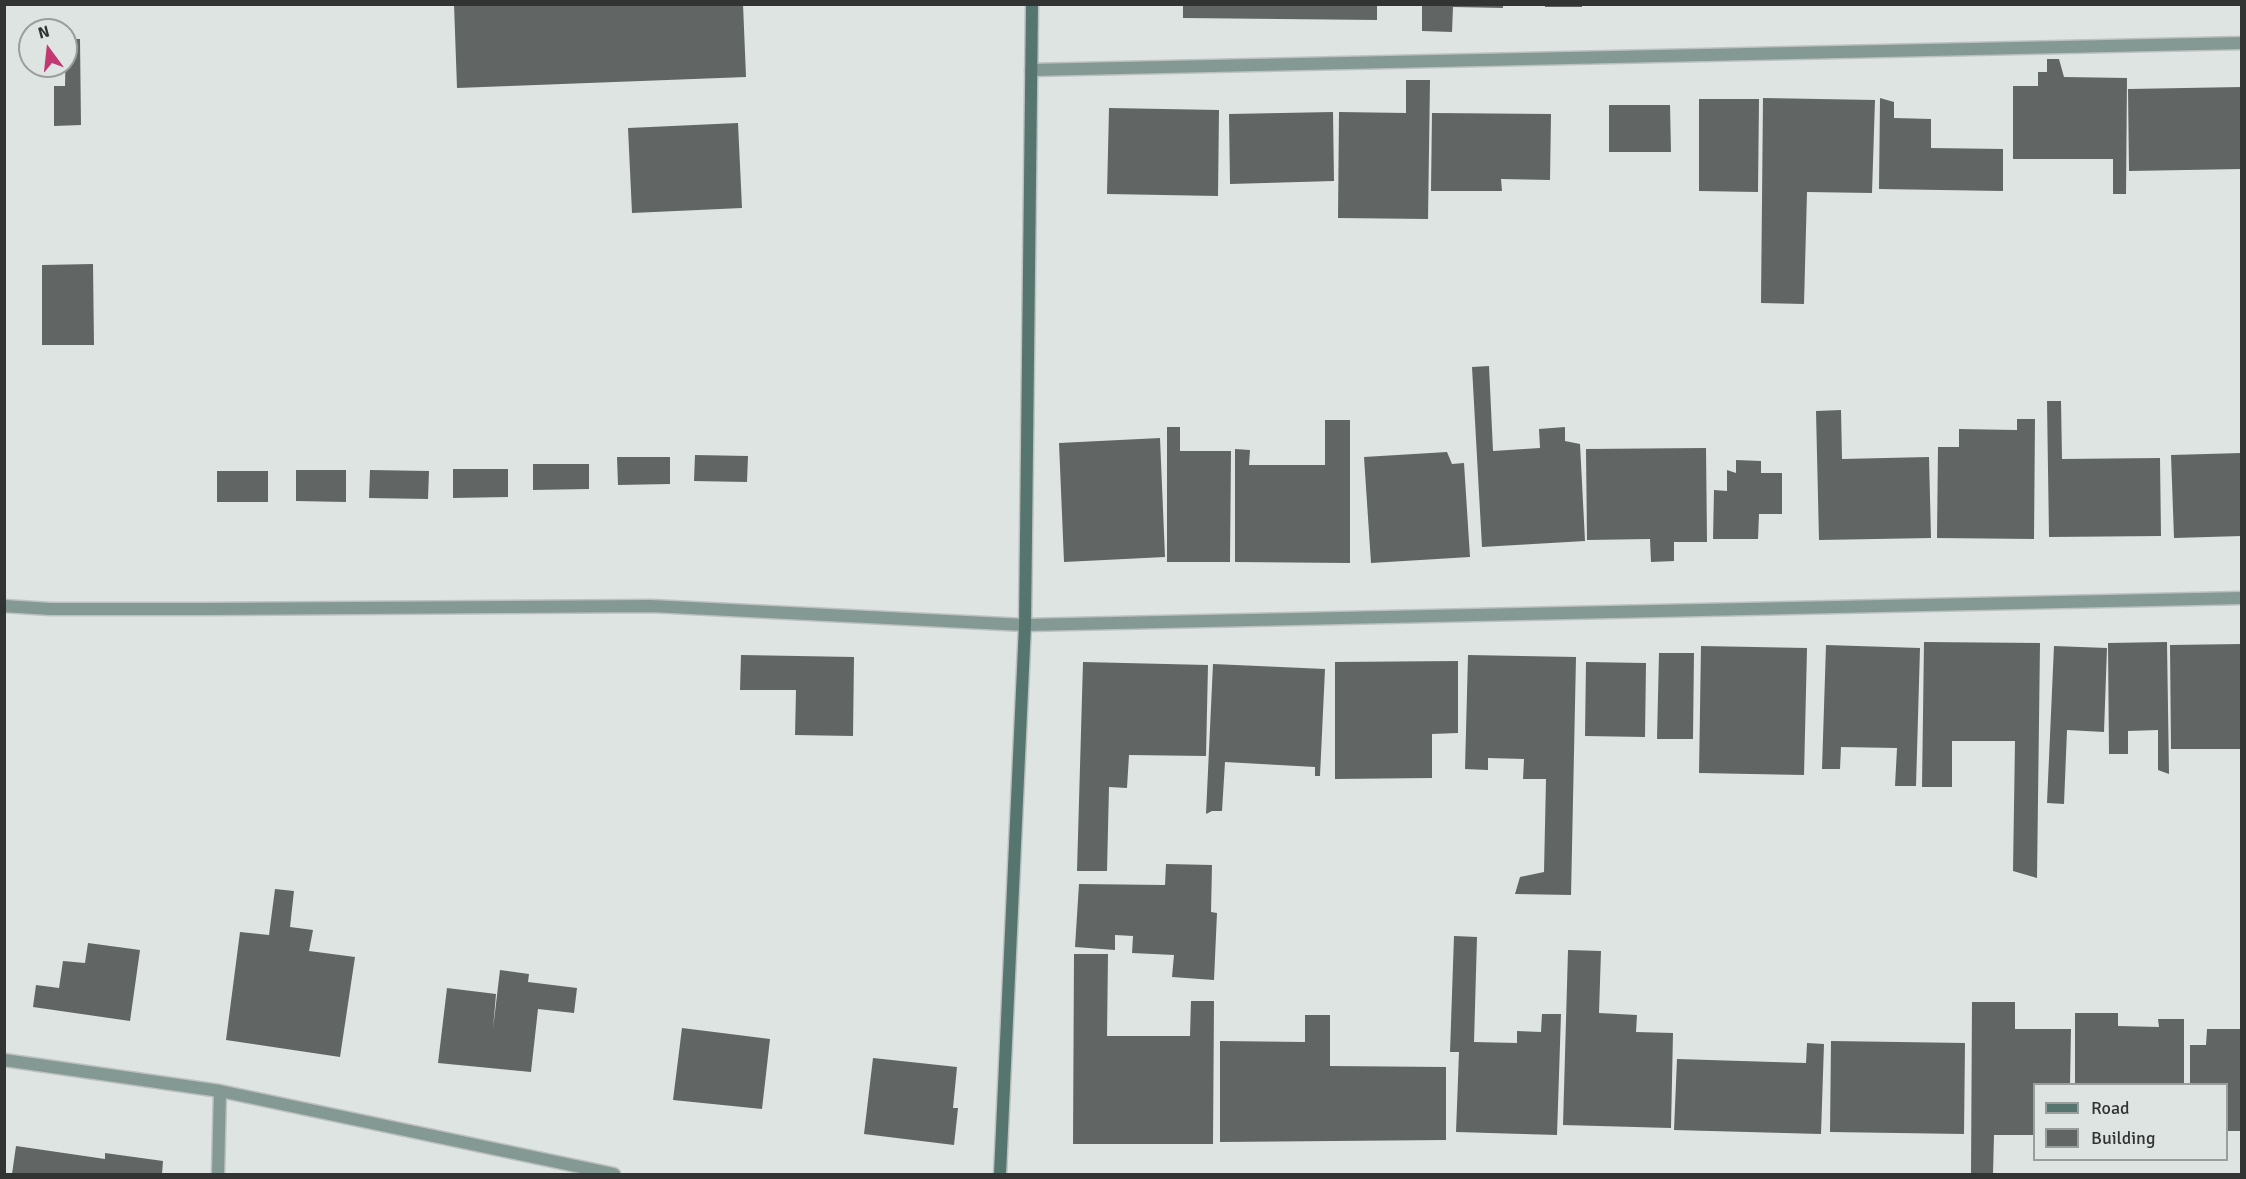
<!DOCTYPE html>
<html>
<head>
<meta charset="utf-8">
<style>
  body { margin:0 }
  #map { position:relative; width:2246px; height:1179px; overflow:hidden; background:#dee4e2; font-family:Signika,sans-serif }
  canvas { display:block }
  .frame { position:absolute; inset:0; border:6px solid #323434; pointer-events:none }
  .legend { position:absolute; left:2033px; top:1083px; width:195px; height:78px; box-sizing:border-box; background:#dee4e2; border:2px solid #999e9c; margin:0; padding:8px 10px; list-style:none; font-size:18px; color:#323434 }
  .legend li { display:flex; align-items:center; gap:12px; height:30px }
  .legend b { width:30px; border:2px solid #999e9c }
  .north { position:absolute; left:18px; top:18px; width:60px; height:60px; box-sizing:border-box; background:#dee4e2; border:2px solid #999e9c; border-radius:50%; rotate:345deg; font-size:16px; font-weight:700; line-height:24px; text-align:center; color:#323434 }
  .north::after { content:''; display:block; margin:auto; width:21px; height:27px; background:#c33870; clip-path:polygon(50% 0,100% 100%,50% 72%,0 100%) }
</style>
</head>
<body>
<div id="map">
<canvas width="2246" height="1179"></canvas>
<div class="frame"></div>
<ul class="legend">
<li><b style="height:8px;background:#57756f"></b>Road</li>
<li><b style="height:16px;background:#616665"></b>Building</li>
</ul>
<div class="north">N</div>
</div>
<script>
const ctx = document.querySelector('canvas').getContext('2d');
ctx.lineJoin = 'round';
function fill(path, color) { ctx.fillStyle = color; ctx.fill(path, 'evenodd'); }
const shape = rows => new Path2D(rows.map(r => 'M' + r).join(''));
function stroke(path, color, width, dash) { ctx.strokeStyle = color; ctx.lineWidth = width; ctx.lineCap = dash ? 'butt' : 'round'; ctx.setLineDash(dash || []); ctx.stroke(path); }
const building = shape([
  [454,4,743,4,746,77,457,88],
  [1183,4,1377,4,1377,20,1183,18],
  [1422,4,1503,4,1503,8,1453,7,1452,32,1422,31],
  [1545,4,1582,4,1582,7,1545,7],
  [66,39,80,39,81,125,54,126,54,86,65,86],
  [2047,59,2059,59,2064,77,2127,78,2126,194,2113,194,2113,159,2013,159,2013,86,2038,86,2038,72,2047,72],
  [1406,80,1430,80,1428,219,1338,218,1339,112,1406,113],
  [2242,87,2242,169,2129,171,2128,89],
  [1763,98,1875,100,1872,193,1807,192,1804,304,1761,303],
  [1880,98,1894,102,1894,118,1931,119,1931,148,2003,149,2003,191,1879,189],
  [1699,99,1759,99,1758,192,1699,191],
  [1609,105,1670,105,1671,152,1609,152],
  [1109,108,1219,110,1218,196,1107,194],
  [1333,112,1334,181,1230,184,1229,114],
  [1432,113,1551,114,1550,180,1501,179,1502,191,1431,191],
  [738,123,742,208,632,213,628,128],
  [93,264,94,345,42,345,42,265],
  [1489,366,1493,451,1540,448,1539,429,1565,427,1565,441,1580,444,1585,541,1482,547,1472,367],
  [2047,401,2061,401,2062,459,2160,458,2161,536,2049,537],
  [1841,410,1842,459,1929,457,1931,538,1819,540,1816,411],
  [2017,419,2035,419,2034,539,1937,538,1938,447,1959,447,1959,429,2017,430],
  [1325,420,1350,420,1350,563,1235,562,1235,449,1250,450,1249,465,1325,465],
  [1167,427,1180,427,1180,451,1231,451,1230,562,1167,562],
  [1160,438,1165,557,1064,562,1059,443],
  [1706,448,1707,542,1674,542,1674,561,1651,562,1650,539,1587,540,1586,449],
  [1447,452,1452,464,1464,463,1470,557,1371,563,1364,457],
  [2242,453,2242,536,2174,538,2171,455],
  [695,455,748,456,747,482,694,481],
  [617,457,670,457,670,484,618,485],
  [1736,460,1761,461,1761,473,1782,473,1782,514,1759,514,1758,539,1713,539,1714,490,1727,491,1727,470,1736,473],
  [533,464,589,464,589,489,533,490],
  [453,469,508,469,508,497,453,498],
  [296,470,346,470,346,502,296,501],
  [370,470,429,471,428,499,369,498],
  [217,471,268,471,268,502,217,502],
  [1924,642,2040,643,2037,878,2013,871,2015,741,1952,741,1952,787,1922,787],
  [2167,642,2169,774,2158,770,2158,730,2128,731,2128,754,2109,754,2108,643],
  [2242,644,2242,749,2171,749,2170,645],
  [1826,645,1920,648,1916,786,1895,786,1897,748,1841,747,1840,769,1822,769],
  [1701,646,1807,648,1804,775,1699,773],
  [2054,646,2107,648,2104,732,2067,730,2064,804,2047,803],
  [1659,653,1694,653,1693,739,1657,739],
  [741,655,854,657,853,736,795,735,796,690,740,690],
  [1468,655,1576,657,1571,895,1515,894,1520,877,1544,872,1546,779,1523,779,1524,759,1488,758,1488,770,1465,769],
  [1458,661,1458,733,1432,734,1432,778,1335,779,1335,662],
  [1083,662,1208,665,1206,756,1129,755,1127,788,1109,787,1107,871,1077,871],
  [1586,662,1646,663,1645,737,1585,736],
  [1213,664,1325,669,1320,776,1315,776,1315,767,1225,762,1222,811,1212,811,1206,814],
  [1166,864,1212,865,1211,912,1217,913,1214,980,1172,977,1174,955,1132,953,1133,936,1115,935,1115,950,1075,947,1079,884,1165,885],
  [275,889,294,891,290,927,313,930,309,951,355,957,340,1057,226,1040,240,932,269,935],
  [1454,936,1477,937,1474,1042,1517,1043,1517,1031,1541,1032,1542,1014,1561,1014,1557,1135,1456,1132,1459,1052,1450,1052],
  [88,943,140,950,130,1021,33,1007,36,985,59,988,63,961,85,963],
  [1568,950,1601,951,1599,1013,1637,1015,1636,1032,1673,1033,1671,1128,1563,1125],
  [1074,954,1108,954,1107,1036,1190,1036,1191,1001,1214,1001,1213,1144,1073,1144],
  [500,970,529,974,528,982,577,988,574,1013,538,1009,531,1072,438,1063,447,988,496,994,493,1029],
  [1972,1002,2015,1002,2015,1029,2071,1029,2070,1084,2034,1084,2034,1135,1994,1135,1993,1174,1971,1174],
  [2075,1013,2118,1013,2118,1026,2159,1027,2158,1019,2184,1019,2184,1084,2075,1084],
  [1305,1015,1330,1015,1330,1066,1446,1067,1446,1140,1220,1142,1220,1041,1305,1042],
  [682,1028,770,1039,762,1109,673,1100],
  [2207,1029,2242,1029,2242,1131,2226,1131,2226,1084,2190,1084,2190,1045,2206,1045],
  [1831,1041,1965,1043,1964,1134,1830,1132],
  [1807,1043,1824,1044,1821,1134,1674,1130,1677,1059,1806,1063],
  [873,1058,957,1067,953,1108,958,1108,954,1145,864,1134],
  [16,1146,105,1159,105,1153,163,1161,162,1174,12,1174]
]);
const lane = shape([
  [4,606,50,609,208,609,651,606,1025,625]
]);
const street = shape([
  [1031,70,2242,43],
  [1025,625,2242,598],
  [4,1060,220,1091,614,1174],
  [218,1174,220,1091]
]);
const secondary = shape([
  [1000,1174,1025,625,1032,4]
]);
fill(building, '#616665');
stroke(lane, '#bcc1bf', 15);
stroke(street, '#bcc1bf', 15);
stroke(secondary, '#bcc1bf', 15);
stroke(lane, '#859994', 12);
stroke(street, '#859994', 12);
stroke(secondary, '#57756f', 12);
</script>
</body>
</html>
